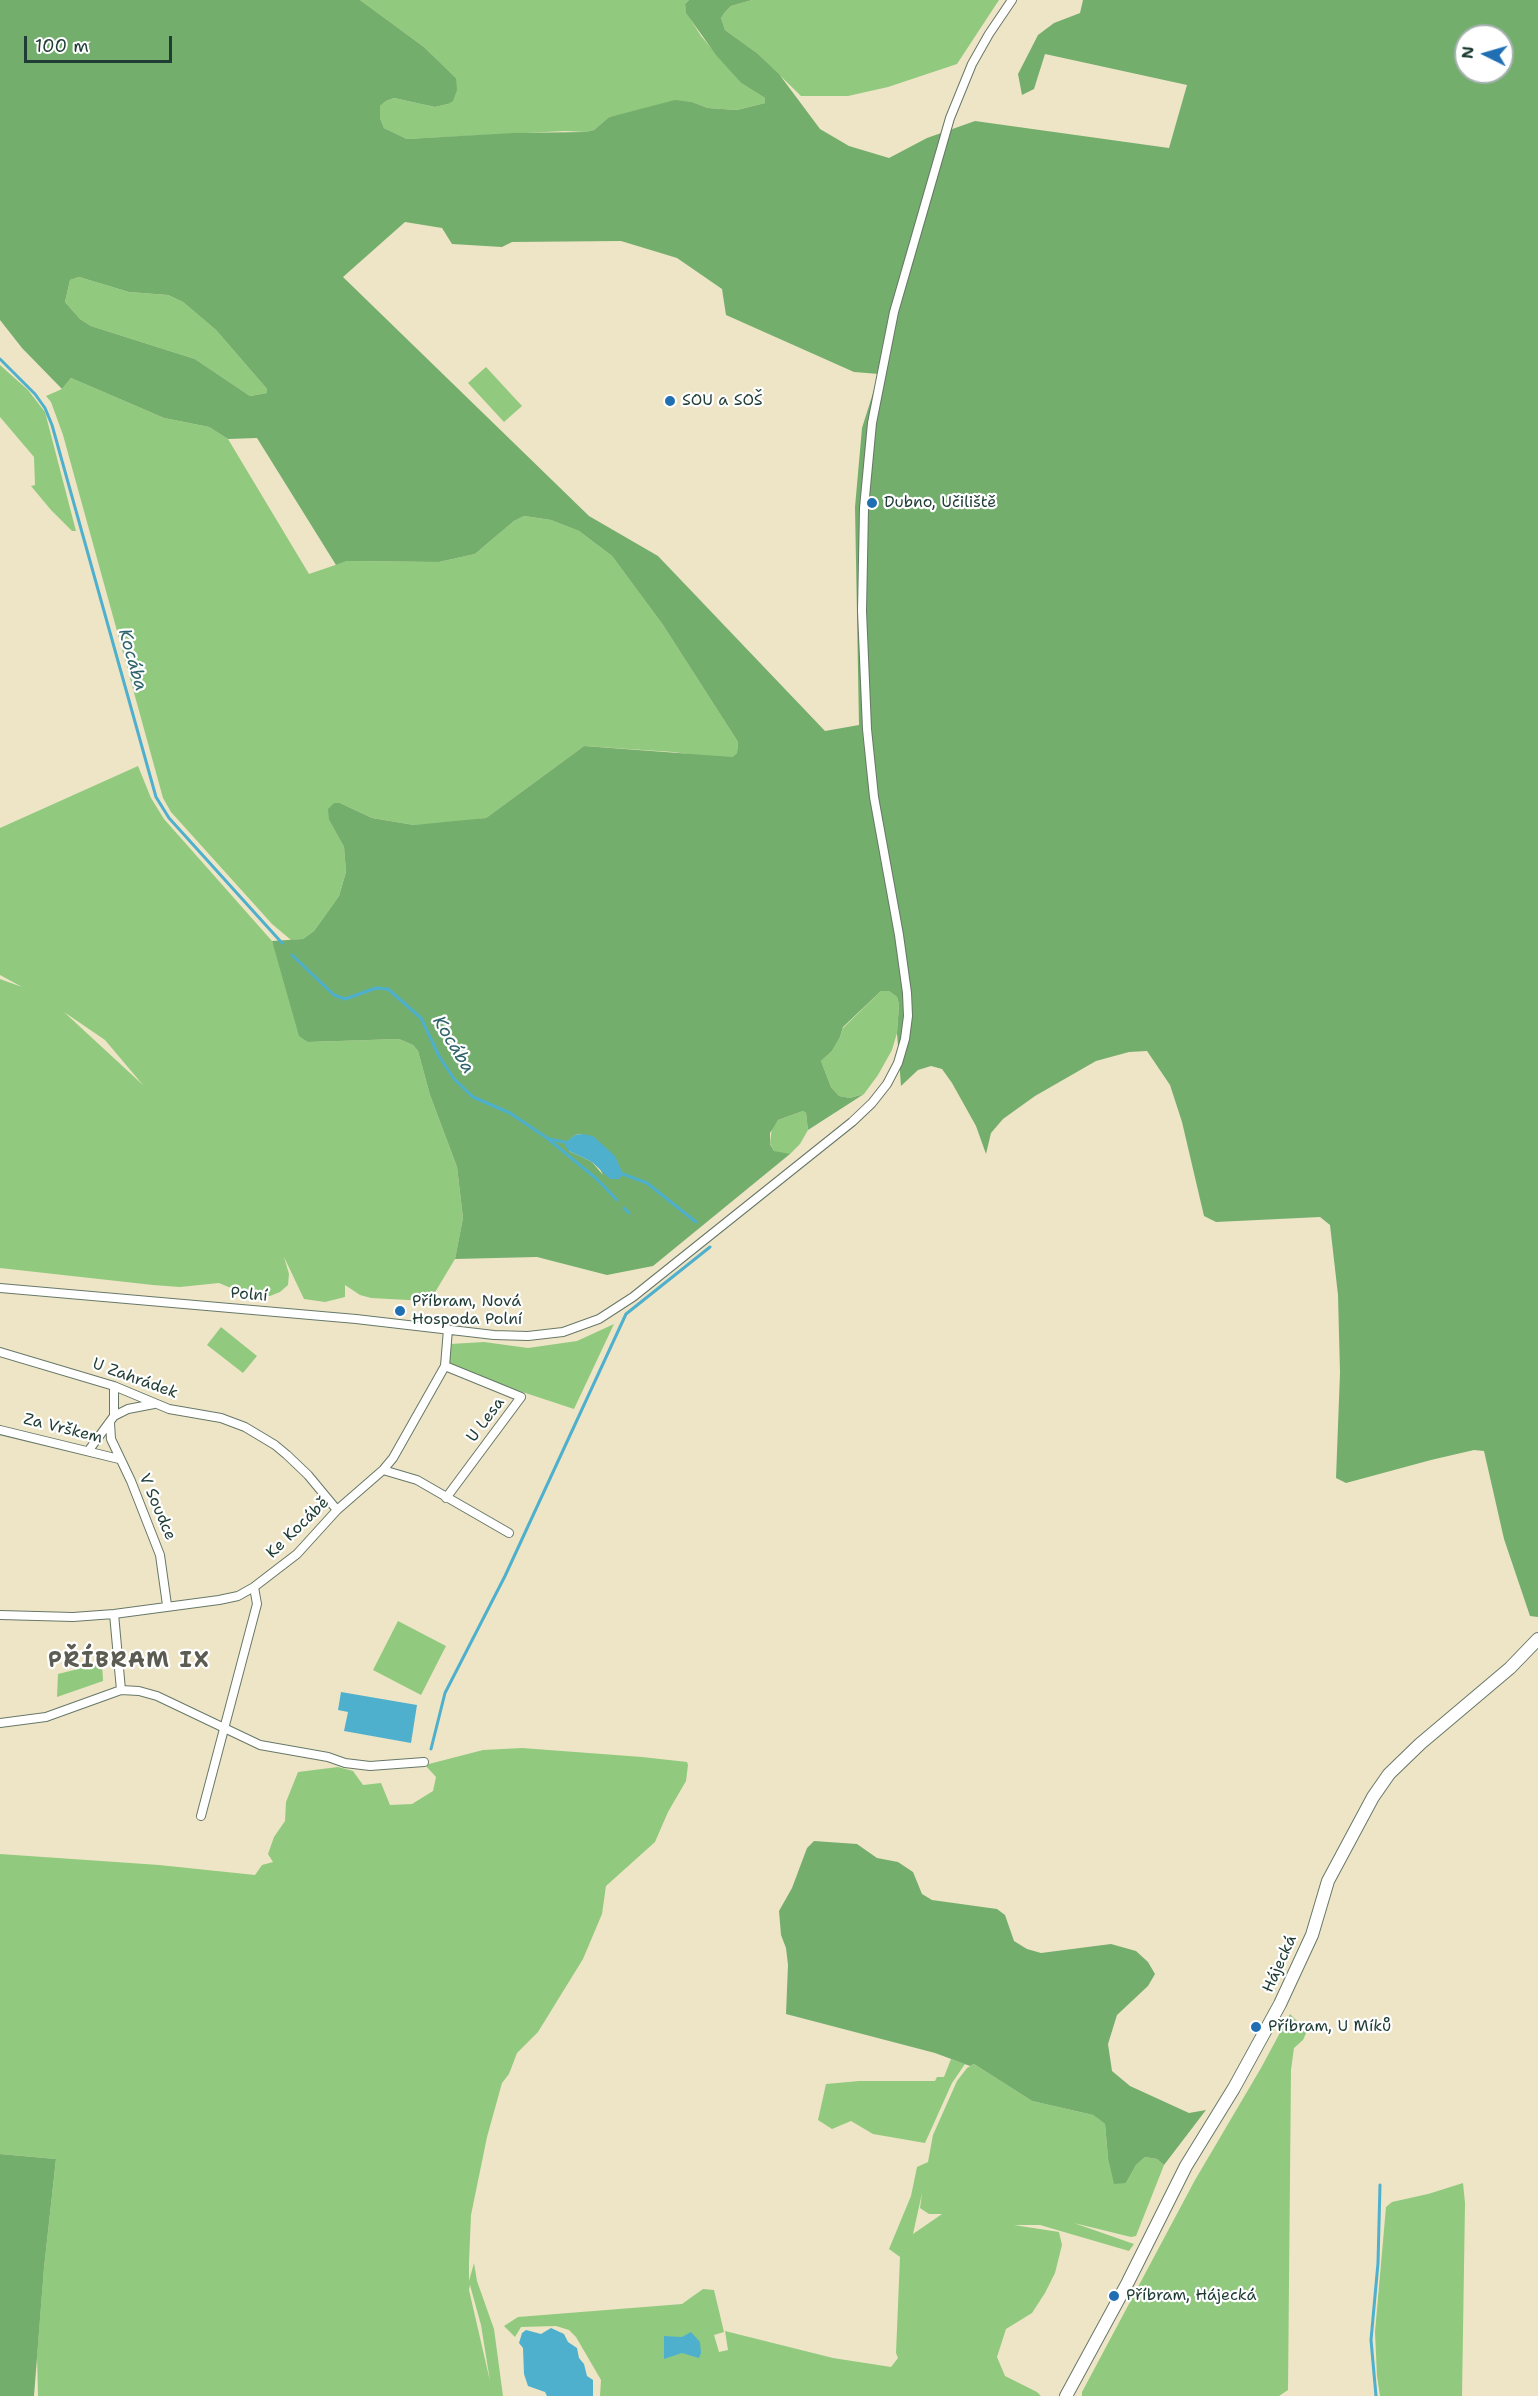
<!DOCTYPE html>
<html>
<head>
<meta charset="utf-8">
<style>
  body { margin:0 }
  #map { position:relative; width:1538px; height:2396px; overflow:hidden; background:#eee5c7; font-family:"Shantell Sans",sans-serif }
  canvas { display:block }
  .north { position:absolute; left:1454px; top:24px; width:60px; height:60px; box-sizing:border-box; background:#fff; border:2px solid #a5b1ae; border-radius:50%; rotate:275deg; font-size:16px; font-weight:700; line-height:24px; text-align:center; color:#1f3d34 }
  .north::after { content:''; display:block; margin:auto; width:21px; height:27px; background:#1f6fb2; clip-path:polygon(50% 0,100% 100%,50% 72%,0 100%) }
  .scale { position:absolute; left:24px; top:36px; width:148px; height:27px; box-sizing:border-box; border:3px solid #1f3d34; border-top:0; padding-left:8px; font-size:18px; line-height:21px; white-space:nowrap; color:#1f3d34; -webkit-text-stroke:4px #fff; paint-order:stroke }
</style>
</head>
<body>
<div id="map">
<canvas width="1538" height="2396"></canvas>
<div class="north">N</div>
<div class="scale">100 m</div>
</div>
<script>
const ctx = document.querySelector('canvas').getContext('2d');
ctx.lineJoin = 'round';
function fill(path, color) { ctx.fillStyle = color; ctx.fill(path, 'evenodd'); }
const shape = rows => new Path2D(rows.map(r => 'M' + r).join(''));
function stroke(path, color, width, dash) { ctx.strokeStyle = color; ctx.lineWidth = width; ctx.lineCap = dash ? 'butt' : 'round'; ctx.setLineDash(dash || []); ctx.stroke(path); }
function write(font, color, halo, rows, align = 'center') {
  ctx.font = font + ' "Shantell Sans",sans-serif'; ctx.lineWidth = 4.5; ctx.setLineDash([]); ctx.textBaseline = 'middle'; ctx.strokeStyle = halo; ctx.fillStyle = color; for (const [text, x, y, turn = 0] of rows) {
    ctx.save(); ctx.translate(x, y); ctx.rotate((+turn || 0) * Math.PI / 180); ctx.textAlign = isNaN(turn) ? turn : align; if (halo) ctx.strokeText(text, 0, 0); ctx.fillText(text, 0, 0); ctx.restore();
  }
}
const green = shape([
  [360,0,689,0,685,4,686,12,701,36,741,83,765,98,765,103,737,110,708,108,692,102,675,101,609,117,594,130,585,132,565,131,407,139,384,128,380,118,380,106,386,101,394,98,435,107,448,104,456,78,424,47],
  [752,0,999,0,957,64,888,87,848,96,801,96,757,53,725,30,721,18,725,12,731,6],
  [79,277,129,292,168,295,183,302,216,330,267,389,267,393,250,396,195,359,91,326,80,319,65,302,70,280],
  [0,365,28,390,45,412,76,531,72,531,51,510,31,486,35,485,34,457,0,417],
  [486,367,522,406,504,422,468,383],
  [71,378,164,418,209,427,228,439,309,574,347,561,439,562,475,554,514,521,524,516,551,520,579,531,612,556,663,625,738,742,737,753,732,757,711,757,673,752,584,746,486,818,444,824,414,825,372,818,340,803,329,820,344,847,346,872,339,896,314,931,303,939,291,940,272,924,171,812,163,798,63,435,51,402,46,396,62,389],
  [138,766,151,798,164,819,272,941,308,1042,399,1039,413,1045,418,1051,430,1095,457,1167,463,1218,455,1259,434,1294,426,1301,371,1298,360,1295,345,1285,345,1297,325,1302,304,1299,284,1257,289,1274,288,1285,280,1292,270,1296,250,1296,219,1283,180,1287,153,1285,0,1268,0,979,22,987,0,975,0,828],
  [64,1012,105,1040,143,1085],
  [881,991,889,991,897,997,899,1004,897,1033,892,1050,878,1075,864,1094,850,1098,839,1096,831,1087,821,1061,832,1051,840,1037,843,1028],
  [803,1111,806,1113,808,1130,800,1144,790,1154,781,1155,774,1151,770,1143,772,1127,778,1120],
  [614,1324,574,1409,489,1381,450,1363,450,1344,484,1342,528,1348,577,1341],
  [221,1327,257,1356,243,1373,207,1345],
  [398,1621,446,1646,421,1695,373,1670],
  [102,1663,103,1681,57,1697,58,1674],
  [522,1748,642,1757,687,1762,688,1765,686,1781,668,1812,655,1842,606,1886,602,1914,583,1959,538,2032,517,2053,509,2074,502,2083,487,2137,471,2215,469,2262,469,2281,474,2263,477,2281,494,2329,503,2396,38,2396,37,2356,44,2268,56,2159,0,2154,0,1854,159,1865,255,1875,262,1865,273,1862,268,1854,274,1837,285,1821,286,1802,298,1772,338,1767,353,1771,363,1785,381,1783,390,1805,412,1804,433,1791,436,1777,425,1765,483,1750],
  [470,2285,481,2325,490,2381,469,2290],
  [1290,2014,1307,2031,1303,2040,1294,2048,1291,2070,1288,2390,1279,2396,1082,2396,1082,2392,1195,2180,1261,2068],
  [951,2059,965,2064,952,2083,925,2143,873,2134,851,2121,832,2129,818,2120,826,2084,859,2081,935,2081,937,2077,944,2077],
  [974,2064,1032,2101,1093,2115,1105,2124,1108,2158,1126,2183,1136,2165,1145,2157,1157,2159,1164,2165,1136,2236,1131,2237,1074,2223,1134,2244,1129,2251,1040,2225,1014,2225,1059,2232,1062,2245,1055,2273,1045,2293,1032,2313,1006,2329,997,2357,1005,2376,1037,2392,1041,2396,600,2396,601,2380,576,2337,569,2330,556,2326,521,2327,515,2337,504,2326,518,2317,682,2304,703,2289,714,2290,724,2332,714,2335,719,2352,728,2350,725,2331,833,2358,891,2367,898,2358,896,2353,900,2257,889,2249,911,2196,917,2167,928,2162,933,2135,957,2081,967,2068],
  [922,2193,920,2208,929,2214,942,2214,913,2234],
  [1463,2183,1465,2203,1462,2396,1380,2396,1377,2376,1375,2332,1386,2207,1392,2202,1428,2194]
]);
const forest = shape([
  [0,0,360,0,424,47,456,78,457,90,453,101,448,104,435,107,394,98,386,101,380,106,380,118,384,128,407,139,513,133,585,132,594,130,609,117,675,100,692,102,708,108,737,110,765,103,765,98,741,83,716,55,686,13,685,4,689,0,752,0,731,6,725,12,721,18,725,30,757,53,779,74,820,129,849,146,889,158,927,138,975,121,1169,148,1187,85,1045,54,1034,89,1022,95,1018,74,1038,35,1054,23,1080,13,1083,0,1538,0,1538,1617,1530,1616,1504,1539,1484,1451,1474,1450,1431,1460,1346,1483,1336,1478,1340,1373,1338,1295,1330,1225,1320,1217,1216,1222,1204,1216,1182,1122,1170,1085,1147,1051,1129,1052,1096,1061,1035,1096,1003,1119,991,1133,986,1154,976,1126,952,1083,942,1069,931,1066,918,1070,901,1086,897,1033,899,1004,897,997,889,991,881,991,843,1027,840,1037,832,1051,821,1061,831,1087,839,1096,850,1098,864,1094,808,1130,806,1113,803,1111,778,1120,770,1133,770,1144,774,1151,790,1154,653,1266,607,1275,537,1257,455,1259,463,1218,457,1167,430,1095,418,1051,413,1045,399,1039,308,1042,299,1036,272,941,303,939,314,931,339,896,346,872,344,847,329,820,328,809,334,803,340,803,372,818,414,825,486,818,584,746,732,757,737,753,738,742,663,625,612,556,579,531,551,520,524,516,514,521,475,554,439,562,347,561,336,565,257,438,228,439,209,427,164,418,71,378,62,389,22,348,0,320],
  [1466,36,1502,36,1502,72,1466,72],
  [405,222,442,228,452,244,502,247,512,242,621,241,677,258,722,289,726,315,854,372,879,374,862,428,855,507,859,725,825,731,658,556,589,516,343,277],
  [79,277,129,292,168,295,183,302,216,330,267,389,267,393,250,396,195,359,91,326,80,319,65,302,70,280],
  [582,1134,603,1175,592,1162,569,1151,567,1142,575,1135],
  [814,1841,857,1844,877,1858,898,1862,913,1872,922,1894,932,1900,997,1909,1005,1915,1014,1941,1027,1949,1041,1953,1111,1944,1136,1951,1148,1962,1155,1974,1148,1986,1117,2015,1108,2044,1112,2071,1130,2086,1189,2113,1206,2110,1164,2165,1157,2159,1145,2157,1136,2165,1126,2183,1114,2184,1108,2158,1105,2124,1093,2115,1032,2101,974,2064,970,2066,935,2053,786,2014,788,1965,786,1948,781,1935,779,1911,792,1888,807,1848],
  [0,2154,56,2159,44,2268,34,2396,0,2396]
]);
const water = shape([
  [582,1134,593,1136,615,1156,623,1174,619,1179,610,1179,592,1162,569,1151,566,1147,566,1142,575,1135],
  [341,1692,417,1705,411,1743,344,1731,348,1712,338,1710],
  [551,2328,564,2334,568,2342,577,2348,579,2358,584,2364,587,2376,593,2380,593,2396,547,2396,545,2392,528,2386,524,2374,523,2348,519,2343,522,2333,526,2330,541,2334],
  [691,2332,700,2342,701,2353,699,2358,682,2353,664,2359,664,2336,682,2337]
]);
const stream = shape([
  [0,359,35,394,45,408,52,425,156,797,169,818,282,943],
  [292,955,334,995,345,999,376,988,388,989,421,1018,439,1056,454,1079,473,1097,510,1113,547,1138,598,1180,617,1200],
  [549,1139,569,1143],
  [620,1173,647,1183,696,1222],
  [624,1208,629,1213],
  [431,1749,445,1693,505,1576,626,1314,710,1247],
  [1376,2396,1371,2340,1378,2263,1380,2185]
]);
const street = shape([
  [0,1288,356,1319,494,1335,528,1336,563,1332,599,1319,633,1297,852,1122,872,1103,887,1084,898,1063,905,1039,908,1016,907,993,899,935,874,797,867,729,862,611,864,508,872,423,894,312,950,118,972,64,989,34,1012,0],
  [0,1352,114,1386,169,1409,221,1418,245,1427,275,1445,287,1455,308,1475,337,1510],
  [445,1366,521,1397,446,1498],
  [114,1416,128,1409,154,1404],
  [110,1423,111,1439,131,1481,160,1555,167,1605],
  [0,1430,119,1459],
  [89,1450,114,1416,114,1386],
  [383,1470,417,1480,509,1533],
  [114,1614,121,1690],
  [0,1615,73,1617,114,1614,219,1600,238,1596,254,1587,297,1554,337,1510,383,1470,393,1458,445,1366,448,1329],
  [0,1723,46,1717,121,1690,139,1691,157,1696,260,1745,328,1757,345,1763,370,1766,424,1762],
  [201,1816,257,1604,254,1587]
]);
const secondary = shape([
  [1066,2396,1128,2282,1186,2166,1234,2088,1280,2004,1312,1935,1328,1881,1373,1797,1389,1774,1420,1744,1510,1668,1538,1639]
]);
const markers = [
  [670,401,6,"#1f6fb2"],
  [872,503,6,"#1f6fb2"],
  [400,1311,6,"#1f6fb2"],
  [1256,2027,6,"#1f6fb2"],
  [1114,2296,6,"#1f6fb2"]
];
const poiNames = [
  ["SOU a SOŠ",682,401],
  ["Dubno, Učiliště",884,503],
  ["Příbram, Nová",412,1302],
  ["Hospoda Polní",412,1320],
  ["Příbram, U Míků",1268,2027],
  ["Příbram, Hájecká",1126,2296]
];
const streetNames = [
  ["Polní",249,1295,5],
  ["U Zahrádek",135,1379,20],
  ["U Lesa",486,1420,-53],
  ["Za Vrškem",63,1429,14],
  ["V Soudce",157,1507,67],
  ["Ke Kocábě",298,1528,-44],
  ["Hájecká",1280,1964,-66]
];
const waterNames = [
  ["Kocába",132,660,74],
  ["Kocába",453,1045,59]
];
const districtNames = [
  ["PŘÍBRAM IX",129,1661]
];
fill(green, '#91ca7e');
fill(forest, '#74ae6d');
fill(water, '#4eb0cd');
stroke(stream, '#4eb0cd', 3);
stroke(street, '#677867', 10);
stroke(secondary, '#677867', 14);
stroke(street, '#fff', 8);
stroke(secondary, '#fff', 12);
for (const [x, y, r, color] of markers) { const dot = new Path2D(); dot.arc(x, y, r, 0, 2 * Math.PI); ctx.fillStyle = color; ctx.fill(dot); stroke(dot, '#fff', 2); }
write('16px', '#1f3d34', '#fff', poiNames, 'left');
write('16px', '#1f3d34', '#fff', streetNames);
write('italic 18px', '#2f656a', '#fff', waterNames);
ctx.letterSpacing = '1.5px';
write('bold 22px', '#5d5c53', '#fff', districtNames);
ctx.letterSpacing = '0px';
</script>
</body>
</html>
